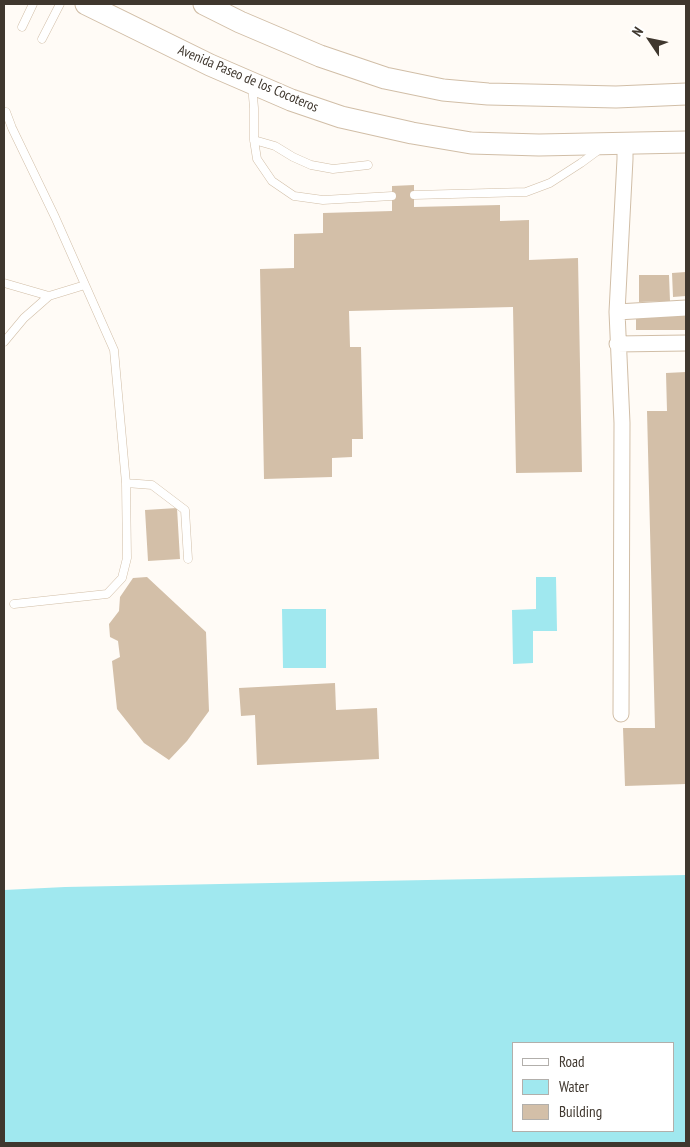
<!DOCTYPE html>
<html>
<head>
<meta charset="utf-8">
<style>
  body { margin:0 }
  #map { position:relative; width:690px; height:1147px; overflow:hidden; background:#fffbf6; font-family:"PT Sans Narrow",sans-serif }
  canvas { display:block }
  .frame { position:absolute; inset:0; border:5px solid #3f372e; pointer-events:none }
  .legend { position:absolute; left:512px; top:1042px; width:162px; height:90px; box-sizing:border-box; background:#fff; border:1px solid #b2afab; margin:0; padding:6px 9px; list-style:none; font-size:15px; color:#3f372e }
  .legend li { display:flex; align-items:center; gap:10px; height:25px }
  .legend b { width:25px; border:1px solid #b2afab }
  .north { position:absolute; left:625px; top:15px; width:50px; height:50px; -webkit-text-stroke:4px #fff; paint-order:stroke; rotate:304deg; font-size:14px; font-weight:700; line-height:20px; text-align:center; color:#3f372e }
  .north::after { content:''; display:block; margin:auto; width:18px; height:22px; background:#3f372e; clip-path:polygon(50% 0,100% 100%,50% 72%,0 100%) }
</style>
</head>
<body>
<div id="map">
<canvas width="690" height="1147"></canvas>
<div class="frame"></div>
<ul class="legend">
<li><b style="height:6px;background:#fff"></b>Road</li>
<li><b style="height:14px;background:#a0e8ef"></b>Water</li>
<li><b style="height:14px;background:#d3bfa8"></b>Building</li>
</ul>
<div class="north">N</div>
</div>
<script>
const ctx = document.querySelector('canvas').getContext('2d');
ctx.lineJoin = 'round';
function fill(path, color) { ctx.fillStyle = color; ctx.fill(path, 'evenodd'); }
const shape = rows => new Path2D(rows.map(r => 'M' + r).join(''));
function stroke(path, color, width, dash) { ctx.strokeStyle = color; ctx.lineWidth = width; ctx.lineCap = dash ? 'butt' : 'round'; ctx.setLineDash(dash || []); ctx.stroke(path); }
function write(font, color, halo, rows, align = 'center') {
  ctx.font = font + ' "PT Sans Narrow",sans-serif'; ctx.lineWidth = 4.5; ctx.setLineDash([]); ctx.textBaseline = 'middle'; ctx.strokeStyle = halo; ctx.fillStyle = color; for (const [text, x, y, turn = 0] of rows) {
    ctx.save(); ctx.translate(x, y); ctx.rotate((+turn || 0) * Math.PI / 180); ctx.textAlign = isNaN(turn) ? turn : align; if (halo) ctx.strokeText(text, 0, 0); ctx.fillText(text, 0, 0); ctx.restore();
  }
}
const water = shape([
  [536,577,556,577,557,631,533,631,533,663,513,664,512,610,536,609],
  [282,609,326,609,326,668,283,668],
  [686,875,686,1143,4,1143,4,890,65,887],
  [514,1043,674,1043,674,1131,514,1131]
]);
const building = shape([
  [414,185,414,207,500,205,500,221,529,220,529,260,578,258,582,472,516,473,513,307,349,311,350,347,361,347,363,439,352,439,352,457,332,458,332,477,264,479,260,269,294,268,294,234,323,233,323,213,392,211,392,186],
  [686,272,686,296,673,297,672,273],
  [639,275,669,275,670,301,639,302],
  [636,313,686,313,686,330,636,330],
  [686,372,686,784,625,786,623,728,655,728,647,411,667,411,666,373],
  [177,508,180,559,148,561,145,510],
  [147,577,206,632,209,711,187,741,169,760,144,743,117,709,112,661,120,657,118,641,110,637,109,624,119,611,120,597,133,578],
  [335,683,336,710,377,708,379,759,257,765,255,715,241,716,239,688]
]);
const lane = shape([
  [22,27,33,4],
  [42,39,60,4],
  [252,85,254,108,254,140,257,159,272,181,294,196,323,200,392,196],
  [6,112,12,128,55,217,114,350,126,483,127,558,122,578,107,594,14,604],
  [254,140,275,146,293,157,311,165,333,169,368,165],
  [414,195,526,192,550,183,581,163,600,149],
  [4,283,49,296,85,285],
  [4,342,24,318,49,296],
  [126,483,152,485,185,510,188,559]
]);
const street = shape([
  [617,312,686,308],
  [617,344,686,343],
  [621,714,622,423,617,312,625,159,625,144]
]);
const secondary = shape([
  [86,4,210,65,291,100,341,117,412,133,471,143,539,145,686,142],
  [204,4,240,22,320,56,385,78,443,90,488,94,616,97,686,94]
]);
const streetNames = [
  ["Avenida Paseo de los Cocoteros",248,79,23]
];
fill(water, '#a0e8ef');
fill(building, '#d3bfa8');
stroke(lane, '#d1bea7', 9);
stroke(street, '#d1bea7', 17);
stroke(secondary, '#d1bea7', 23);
stroke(lane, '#fff', 8);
stroke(street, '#fff', 15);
stroke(secondary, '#fff', 21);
write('14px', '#3f372e', '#fff', streetNames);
</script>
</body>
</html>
